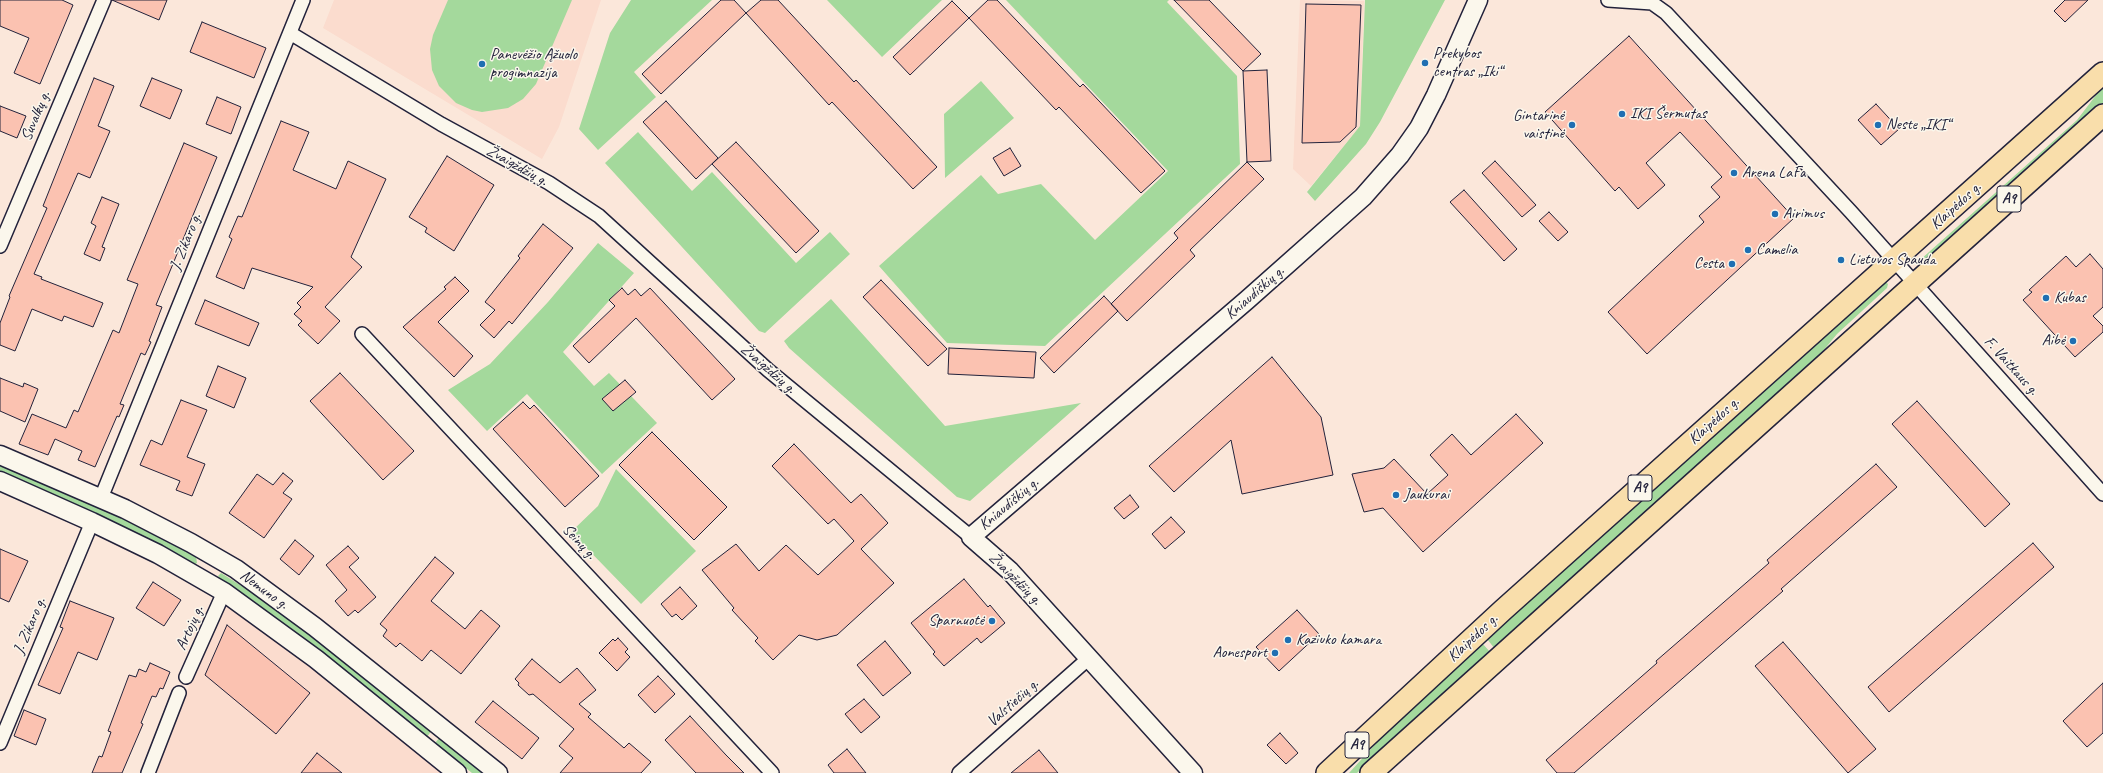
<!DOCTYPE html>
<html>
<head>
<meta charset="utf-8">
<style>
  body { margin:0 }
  canvas { display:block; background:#fbe7da }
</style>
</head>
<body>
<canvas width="2103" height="773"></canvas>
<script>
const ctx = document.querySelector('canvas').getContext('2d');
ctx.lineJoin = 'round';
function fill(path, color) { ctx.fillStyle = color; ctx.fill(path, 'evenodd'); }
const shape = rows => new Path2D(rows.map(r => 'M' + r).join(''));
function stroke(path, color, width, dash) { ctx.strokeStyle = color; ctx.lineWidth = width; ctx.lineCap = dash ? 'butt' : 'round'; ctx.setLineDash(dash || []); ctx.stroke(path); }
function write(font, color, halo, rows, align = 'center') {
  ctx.font = font + ' Caveat,sans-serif'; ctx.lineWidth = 3; ctx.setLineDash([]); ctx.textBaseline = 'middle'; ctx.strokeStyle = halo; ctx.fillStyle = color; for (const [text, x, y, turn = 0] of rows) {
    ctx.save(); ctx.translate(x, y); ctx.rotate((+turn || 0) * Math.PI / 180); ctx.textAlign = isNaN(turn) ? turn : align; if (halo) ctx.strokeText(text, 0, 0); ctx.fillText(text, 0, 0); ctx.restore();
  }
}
const built = shape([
  [334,0,601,0,559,127,542,159,323,28],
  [1300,0,1364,1,1360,126,1311,186,1293,169],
  [226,604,310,665,443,773,153,773,221,609]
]);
const green = shape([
  [448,0,572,0,536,84,523,99,508,108,482,112,472,110,456,103,439,86,432,70,430,49,433,35],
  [631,0,712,0,634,72,656,97,598,150,579,129,610,33],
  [827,0,942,0,882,57],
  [1006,0,1169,0,1167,2,1237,76,1240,164,1045,346,947,343,879,266,981,175,998,194,1041,184,1095,240,1168,171],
  [1365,0,1445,0,1380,122,1366,144,1315,201,1307,192,1360,126],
  [981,81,1014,118,945,178,944,114],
  [2103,86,2103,103,1924,264,1920,263,1920,260,2077,120],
  [638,132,692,191,712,172,796,263,830,232,850,254,765,333,759,331,605,163],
  [598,243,634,273,563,352,594,386,609,373,657,423,602,474,527,394,487,431,448,390,490,364,548,302],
  [1885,281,1888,284,1887,288,1837,334,1809,368,1495,649,1487,639],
  [831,299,945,426,1081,403,970,501,957,497,789,348,784,341],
  [0,461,125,518,196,556,197,563,194,565,122,527,0,473],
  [616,469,696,551,641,604,571,532,598,506],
  [221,573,248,590,332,651,432,730,427,737,319,649,220,579,218,576],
  [1482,643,1491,653,1357,773,1349,773,1401,716],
  [440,737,484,773,472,773,435,743]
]);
const building = shape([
  [0,0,62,0,73,5,40,84,14,73,29,38,0,26,0,0],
  [112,0,167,0,159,20,112,0],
  [721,0,734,0,746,13,661,94,642,74,721,0],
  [761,0,778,0,854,82,856,80,937,167,913,189,832,102,829,105,746,13,761,0],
  [988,0,997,0,1080,87,1083,84,1165,171,1141,193,1059,107,1056,110,969,18,988,0],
  [1174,0,1209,0,1261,54,1243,71,1174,0],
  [2065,0,2088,0,2065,22,2054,11,2065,0],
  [952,1,969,18,910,75,893,57,952,1],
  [1306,4,1361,5,1356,127,1340,142,1302,143,1306,4],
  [202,22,266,48,254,78,190,52,202,22],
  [1629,36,1794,218,1647,354,1608,312,1704,222,1699,216,1720,197,1711,187,1722,177,1680,132,1646,163,1665,185,1638,209,1619,187,1615,191,1545,112,1629,36],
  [1267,70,1271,161,1247,162,1243,71,1267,70],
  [94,78,114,86,98,126,110,131,90,178,78,173,34,274,42,277,41,279,103,303,93,327,64,316,62,321,32,309,15,351,0,345,0,323,10,297,9,296,47,208,43,206,94,78],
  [152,78,182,90,170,119,140,106,152,78],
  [217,97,241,107,231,134,206,124,217,97],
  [666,101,718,158,696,179,643,122,666,101],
  [1876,104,1899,129,1881,145,1858,120,1876,104],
  [0,106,26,116,17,138,0,131,0,106],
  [281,121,309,132,293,170,336,189,348,161,386,179,351,257,362,267,325,307,340,321,318,344,298,325,302,321,294,314,301,307,297,303,313,287,252,268,244,289,216,277,232,239,229,237,238,216,242,217,281,121],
  [736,142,819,231,796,253,712,164,736,142],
  [184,143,217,157,156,305,162,307,149,341,151,342,145,355,141,353,120,404,124,405,119,417,117,416,95,467,78,460,82,451,55,439,48,455,19,444,32,414,66,428,74,410,78,412,113,330,119,333,138,284,127,280,184,143],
  [1010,148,1021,166,1004,176,993,158,1010,148],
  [447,156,494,185,454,251,425,232,427,228,409,217,447,156],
  [1495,161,1536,205,1522,217,1482,173,1495,161],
  [1247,162,1264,179,1190,250,1195,256,1127,321,1111,304,1178,238,1174,233,1247,162],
  [1464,190,1517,249,1504,261,1450,202,1464,190],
  [102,197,119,204,102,247,105,248,100,261,84,254,96,226,91,223,102,197],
  [1549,212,1568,232,1558,241,1539,221,1549,212],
  [543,224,573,248,512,324,509,321,494,338,480,325,495,310,485,302,520,258,518,256,543,224],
  [2090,254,2103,269,2103,307,2093,316,2103,326,2103,332,2075,357,2023,300,2032,292,2029,290,2066,256,2076,267,2090,254],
  [455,277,469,291,438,322,473,356,454,377,403,327,446,289,444,287,455,277],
  [881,280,947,349,928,366,863,297,881,280],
  [622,288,628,295,635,289,641,296,650,288,735,379,712,400,636,318,589,363,573,346,615,306,609,300,622,288],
  [1104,296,1118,311,1054,373,1040,358,1104,296],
  [205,300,259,323,249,346,195,324,205,300],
  [949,348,1036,352,1034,378,948,374,949,348],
  [1272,357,1321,417,1333,475,1242,494,1231,440,1174,492,1149,466,1272,357],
  [218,366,246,378,234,408,206,396,218,366],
  [340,373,414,451,383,480,310,401,340,373],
  [0,378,23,387,24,383,38,389,25,422,0,411,0,378],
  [625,380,636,392,613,411,602,399,625,380],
  [181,400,207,410,187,457,205,464,192,496,176,490,180,481,140,465,151,440,162,445,181,400],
  [1917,401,2010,504,1985,527,1892,424,1917,401],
  [523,402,530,409,534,405,599,476,565,507,493,429,523,402],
  [1516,414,1543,443,1423,552,1383,508,1364,512,1352,474,1384,468,1394,459,1427,494,1448,475,1430,455,1452,434,1471,455,1516,414],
  [652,432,727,507,694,540,619,465,652,432],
  [794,444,851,503,861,494,888,523,861,549,894,583,837,635,817,640,799,635,773,660,755,641,758,638,732,610,734,608,702,570,736,544,759,571,786,545,818,575,854,541,834,519,828,524,772,466,794,444],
  [1876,464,1897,487,1781,589,1783,591,1574,773,1557,773,1546,760,1657,663,1656,661,1769,563,1767,560,1876,464],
  [283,473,293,481,283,493,292,499,264,538,229,513,257,474,273,485,283,473],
  [1130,495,1139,507,1124,519,1114,508,1130,495],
  [1171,517,1185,532,1165,549,1152,534,1171,517],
  [295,540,314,556,299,575,280,559,295,540],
  [2033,543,2054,567,1889,712,1868,687,2033,543],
  [348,546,359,558,349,567,376,597,358,613,355,610,348,616,335,601,347,590,326,565,348,546],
  [0,549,28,561,9,602,0,598,0,549],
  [435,557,454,573,431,601,465,629,481,610,500,626,461,674,431,650,422,661,400,643,396,647,383,636,387,630,380,624,435,557],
  [964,579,988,607,990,605,1005,623,981,643,977,638,944,666,933,654,935,652,911,623,964,579],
  [153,582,181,600,164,626,136,608,153,582],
  [680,587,697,606,682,620,676,614,672,617,661,604,680,587],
  [70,601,114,618,97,660,78,652,60,694,38,685,63,628,60,627,70,601],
  [1297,610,1319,634,1279,671,1256,647,1297,610],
  [227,625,310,693,276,734,205,675,227,625],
  [618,638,628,649,625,652,630,657,617,671,599,653,613,639,615,641,618,638],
  [885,641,911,673,883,696,857,665,885,641],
  [1783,642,1876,749,1848,773,1755,666,1783,642],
  [532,659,560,683,577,668,596,690,579,704,591,714,588,717,624,748,629,743,651,762,641,773,560,773,573,758,559,746,574,729,533,694,529,695,518,685,519,683,515,679,532,659],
  [150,663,170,672,163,689,160,688,156,697,152,696,141,723,143,724,122,773,92,773,99,756,102,757,111,732,108,731,129,675,136,677,139,669,146,672,150,663],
  [658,676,675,694,655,713,638,695,658,676],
  [2103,683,2103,733,2087,747,2063,721,2103,683],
  [864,699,880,717,861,733,845,714,864,699],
  [493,701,539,738,522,759,475,722,493,701],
  [24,710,46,719,36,745,14,736,24,710],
  [690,716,726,755,744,773,696,773,665,740,690,716],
  [1280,733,1298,753,1286,764,1267,745,1280,733],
  [847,749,866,773,834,773,828,765,847,749],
  [1039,750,1058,773,1011,773,1039,750],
  [317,753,342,773,301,773,317,753]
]);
const minor = shape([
  [1608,0,1652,3,1666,13,1851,212,2103,494],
  [290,33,441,124,549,183,599,216,768,370,971,537],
  [0,246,104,0],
  [362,334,772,773],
  [101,498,303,0],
  [186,677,224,592],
  [0,743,92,522],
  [148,773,179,693],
  [959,773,1089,658]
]);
const secondary = shape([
  [0,455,125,509,191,543,236,569,315,627,498,773],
  [0,481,92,522,158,554,224,592,316,659,457,773],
  [1193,773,1010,571,971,537,1247,300,1363,197,1400,155,1419,128,1436,95,1478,0]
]);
const trunk = shape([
  [1327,773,1503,610,2103,73],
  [1371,773,2103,115]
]);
const markers = [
  [1425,63,4,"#1f6fb2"],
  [482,64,4,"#1f6fb2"],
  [1622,114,4,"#1f6fb2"],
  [1572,125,4,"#1f6fb2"],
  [1878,125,4,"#1f6fb2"],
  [1734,173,4,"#1f6fb2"],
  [1775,214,4,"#1f6fb2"],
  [1748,250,4,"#1f6fb2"],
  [1841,260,4,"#1f6fb2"],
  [1732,264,4,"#1f6fb2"],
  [2046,298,4,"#1f6fb2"],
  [2073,341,4,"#1f6fb2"],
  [1396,495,4,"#1f6fb2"],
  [992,621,4,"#1f6fb2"],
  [1288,640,4,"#1f6fb2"],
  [1275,653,4,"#1f6fb2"]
];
const shields = [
  [2009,199,24],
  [1640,488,24],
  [1357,745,24]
];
const shieldNames = [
  ["A9",2009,199],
  ["A9",1640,488],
  ["A9",1357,745]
];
const poiNames = [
  ["Prekybos",1433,54],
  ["centras „Iki“",1433,72],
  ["Panevėžio Ąžuolo",490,55],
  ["progimnazija",490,73],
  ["IKI Šermutas",1630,114],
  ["Gintarinė",1564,116,"right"],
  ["vaistinė",1564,134,"right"],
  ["Neste „IKI“",1886,125],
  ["Arena LaFa",1742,173],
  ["Airimus",1783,214],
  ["Camelia",1756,250],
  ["Lietuvos Spauda",1849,260],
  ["Cesta",1724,264,"right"],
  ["Kubas",2054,298],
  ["Aibė",2065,341,"right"],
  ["Jaukurai",1404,495],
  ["Sparnuotė",984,621,"right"],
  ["Kaziuko kamara",1296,640],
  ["Aonesport",1267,653,"right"]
];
const streetNames = [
  ["Suvalkų g.",36,116,-67],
  ["Žvaigždžių g.",517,166,29],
  ["Klaipėdos g.",1956,206,-42],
  ["J. Zikaro g.",186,242,-68],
  ["Kniaudiškių g.",1255,293,-41],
  ["F. Vaitkaus g.",2011,366,48],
  ["Žvaigždžių g.",768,369,41],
  ["Klaipėdos g.",1714,421,-42],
  ["Kniaudiškių g.",1009,504,-40],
  ["Seinų g.",579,542,47],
  ["Žvaigždžių g.",1015,579,45],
  ["Nemuno g.",264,590,36],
  ["J. Zikaro g.",30,626,-67],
  ["Artojų g.",190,628,-66],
  ["Klaipėdos g.",1473,638,-43],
  ["Valstiečių g.",1013,703,-42]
];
fill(built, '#fbdcce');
fill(green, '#a4d99c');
fill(building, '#fbc2b1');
stroke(building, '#22223b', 1);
stroke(minor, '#22223b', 16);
stroke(secondary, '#22223b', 21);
stroke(trunk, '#22223b', 24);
stroke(minor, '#fbf7ec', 13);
stroke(secondary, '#fbf7ec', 18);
stroke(trunk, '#f9deab', 21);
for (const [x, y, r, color] of markers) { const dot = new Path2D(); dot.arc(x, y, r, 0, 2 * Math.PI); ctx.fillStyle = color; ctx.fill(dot); stroke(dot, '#fbf7ec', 1.5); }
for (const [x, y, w] of shields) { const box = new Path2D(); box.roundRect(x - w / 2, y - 13, w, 26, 3); ctx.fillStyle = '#fbf7ec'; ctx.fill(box); stroke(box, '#22223b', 1); }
write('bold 15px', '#22223b', null, shieldNames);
write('16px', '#22223b', '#fbf7ec', poiNames, 'left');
write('16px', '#22223b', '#fbf7ec', streetNames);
</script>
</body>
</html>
